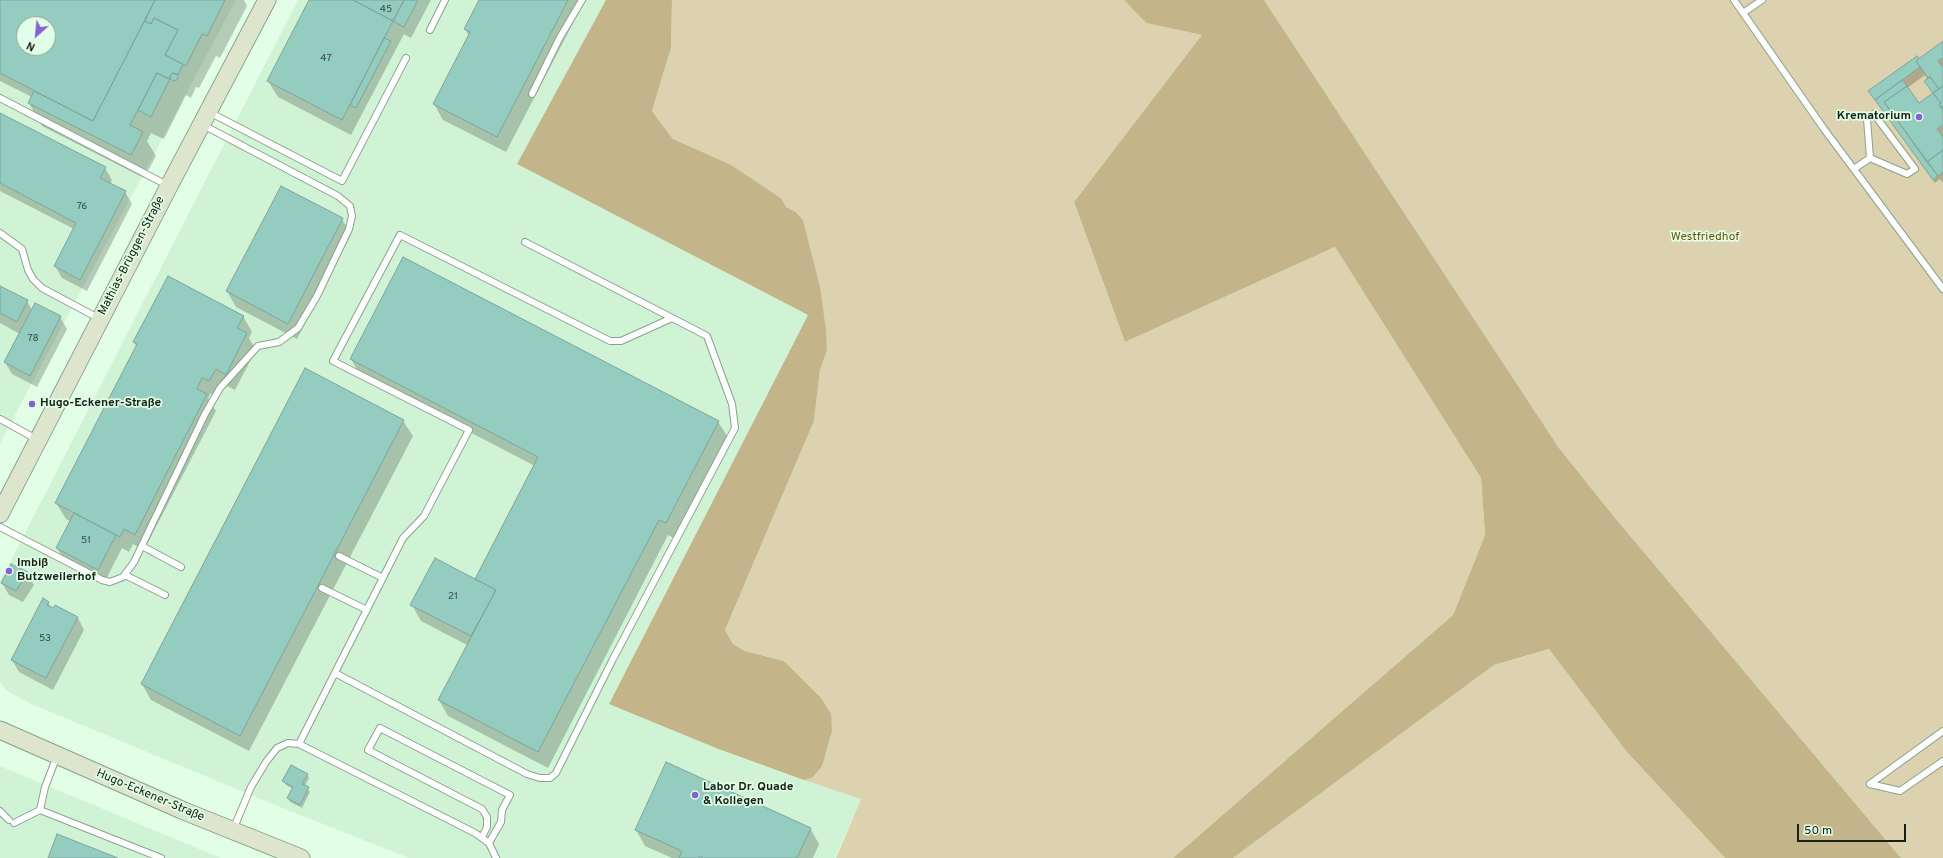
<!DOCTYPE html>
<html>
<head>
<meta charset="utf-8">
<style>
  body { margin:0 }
  #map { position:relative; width:1943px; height:858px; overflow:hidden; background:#e2fee6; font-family:Overpass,sans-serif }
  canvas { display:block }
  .north { position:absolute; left:16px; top:16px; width:40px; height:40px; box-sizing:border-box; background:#e2fee6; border:1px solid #90a593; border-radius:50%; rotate:207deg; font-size:11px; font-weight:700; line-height:16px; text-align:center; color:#152017 }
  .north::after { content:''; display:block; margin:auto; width:14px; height:18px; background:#845fda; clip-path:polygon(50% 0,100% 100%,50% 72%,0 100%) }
  .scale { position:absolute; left:1797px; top:824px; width:109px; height:18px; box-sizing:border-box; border:2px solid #152017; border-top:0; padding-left:5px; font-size:12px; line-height:14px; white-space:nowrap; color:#152017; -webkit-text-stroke:3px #e2fee6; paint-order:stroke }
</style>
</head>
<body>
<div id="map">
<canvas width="1943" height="858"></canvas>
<div class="north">N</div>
<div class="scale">50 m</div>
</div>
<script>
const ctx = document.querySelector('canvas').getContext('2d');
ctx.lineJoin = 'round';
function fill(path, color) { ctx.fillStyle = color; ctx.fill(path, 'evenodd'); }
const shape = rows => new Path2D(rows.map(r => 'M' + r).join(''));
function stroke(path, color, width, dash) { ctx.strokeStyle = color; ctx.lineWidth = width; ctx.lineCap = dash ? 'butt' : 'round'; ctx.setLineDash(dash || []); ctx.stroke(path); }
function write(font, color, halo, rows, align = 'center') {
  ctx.font = font + ' Overpass,sans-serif'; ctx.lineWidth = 3.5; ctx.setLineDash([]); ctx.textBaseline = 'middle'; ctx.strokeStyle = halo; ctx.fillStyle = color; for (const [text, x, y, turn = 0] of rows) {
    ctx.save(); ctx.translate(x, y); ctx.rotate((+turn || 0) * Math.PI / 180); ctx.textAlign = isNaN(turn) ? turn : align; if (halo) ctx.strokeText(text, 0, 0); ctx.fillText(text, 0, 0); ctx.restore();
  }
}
const built = shape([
  [0,0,236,0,0,443],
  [24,24,48,24,48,48,24,48],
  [298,0,607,0,517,164,808,315,609,704,861,799,835,858,409,858,275,805,29,703,7,691,0,682,0,582],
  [0,766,216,856,221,858,0,858]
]);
const green = shape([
  [672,0,1124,0,1146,23,1203,35,1074,202,1125,342,1335,247,1481,478,1485,535,1453,615,1173,858,836,858,861,799,804,780,812,778,826,752,832,732,784,661,745,651,733,644,725,630,814,421,820,370,827,351,820,286,803,220,796,212,786,207,782,199,694,149,673,139,652,111,671,48],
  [1264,0,1943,0,1943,858,1901,858,1611,513,1559,448],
  [1549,649,1626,751,1725,858,1233,858,1494,665]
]);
const forest = shape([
  [606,0,672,0,671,48,652,111,673,139,731,165,782,199,786,207,796,212,803,220,820,286,826,331,827,351,820,370,814,421,725,630,733,644,745,651,784,661,821,698,831,714,832,732,826,752,822,766,812,778,804,780,716,748,609,704,808,315,517,164],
  [1124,0,1264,0,1559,448,1611,513,1901,858,1725,858,1626,751,1549,649,1494,665,1233,858,1173,858,1453,615,1485,535,1481,478,1335,247,1125,342,1074,202,1202,35,1146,23]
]);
const shadow = shape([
  [0,0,244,0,247,6,220,58,216,56,199,88,196,87,191,98,186,95,164,139,151,133,147,141,156,156,144,178,42,126,29,103,32,97,0,81],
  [24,24,48,24,48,48,24,48],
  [310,0,431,0,411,38,404,34,351,135,278,97,268,81],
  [480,0,585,0,506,152,443,120,434,104,469,36,465,29],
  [1943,42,1943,183,1940,179,1935,183,1881,107,1917,57,1919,60],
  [1925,75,1934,93,1919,104,1907,88],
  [0,114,105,168,112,180,110,184,125,192,132,204,87,291,62,278,55,266,74,229,0,191],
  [342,219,351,235,297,339,236,307,227,291],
  [0,287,27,301,32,310,60,317,67,329,37,387,12,374,5,362,20,334,0,323],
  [243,316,252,332,249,338,256,350,235,390,225,385,218,397,211,393,208,398,216,411,144,550,133,544,129,552,122,548,105,581,64,560,57,548,71,522,66,519,56,503,137,347,134,342],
  [69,509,92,521,91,523,69,511],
  [351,359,718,422,728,437,675,539,668,535,548,768,448,716,439,700,467,645,421,621,412,605,476,580,535,466,360,375],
  [403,421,413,436,249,751,151,700,142,684],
  [27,573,34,585,23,602,9,595,2,583],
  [48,602,51,608,54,609,55,606,78,618,84,630,53,690,19,672,12,660],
  [307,774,309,778,305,786,310,792,302,808,290,802,288,798,293,789,286,785,284,781],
  [810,828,819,844,813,858,672,858,645,846,636,830]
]);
const building = shape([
  [0,0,155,0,93,121,0,73,0,0],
  [24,24,48,24,48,48,24,48,24,24],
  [155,0,225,0,207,36,202,34,186,66,165,55,178,30,154,18,151,24,145,21,155,0],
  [309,0,353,0,393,21,342,120,267,81,309,0],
  [353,0,404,0,393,21,353,0],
  [404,0,418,0,404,27,393,21,404,0],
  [479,0,568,0,497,137,433,104,470,32,464,29,479,0],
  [148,14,145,21,151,24,154,18,178,30,165,55,183,64,178,75,172,73,169,79,157,73,130,125,143,132,131,155,28,103,34,91,93,121,148,14],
  [384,38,391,41,356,108,350,105,384,38],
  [1943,41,1943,58,1938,61,1943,68,1943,86,1939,89,1930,77,1928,78,1916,61,1943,41],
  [1917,56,1919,58,1916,61,1920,67,1875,100,1868,91,1917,56],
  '170 77a4 4 0 1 1 8 0a4 4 0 1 1-8 0Z',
  [157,73,170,79,151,117,138,110,157,73],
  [1930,77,1939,89,1933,93,1924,81,1930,77],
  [1902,80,1907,86,1884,102,1938,176,1933,180,1875,100,1902,80],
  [1907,86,1919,103,1933,93,1941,103,1939,104,1943,109,1943,125,1937,129,1943,137,1943,150,1927,162,1884,102,1907,86],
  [1943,86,1943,109,1942,110,1939,104,1941,103,1933,93,1943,86],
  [0,113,106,167,100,178,126,191,80,280,54,266,76,223,0,183,0,113],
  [1943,150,1943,172,1938,176,1927,162,1943,150],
  [281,186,343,218,288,324,226,291,281,186],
  [403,257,719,421,666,523,659,520,538,752,438,700,496,590,475,579,538,457,350,359,403,257],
  [168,276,244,316,237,328,247,333,226,375,216,369,209,381,202,378,197,389,207,394,135,535,124,529,120,537,55,503,137,344,133,342,168,276],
  [0,286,28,300,17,322,0,313,0,286],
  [35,303,61,316,30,376,4,362,35,303],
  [305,368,404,420,240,736,141,684,305,368],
  [74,513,116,535,98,570,56,548,74,513],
  [435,558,496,590,471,636,410,605,435,558],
  [11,564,28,572,16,591,1,583,11,564],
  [43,598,49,602,47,605,53,608,55,605,78,617,46,678,11,660,43,598],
  [666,762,811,828,797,858,703,858,700,856,699,858,679,858,682,851,635,830,666,762],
  [291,765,308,774,302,784,309,787,300,805,287,798,293,787,282,781,291,765],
  [57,834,118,858,48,858,57,834]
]);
const lane = shape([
  [1734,0,1824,129,1943,289],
  [1743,13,1762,0],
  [430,30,445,0],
  [532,94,559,39,582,0],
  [0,98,167,185],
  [209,112,342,181,406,58],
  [1854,169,1870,158,1907,174,1915,169,1874,114,1867,119,1870,158],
  [0,233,22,249,28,270,33,279,42,288,100,319],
  [0,419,38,440],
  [0,527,102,580,110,582,123,577,134,562,205,414,220,388,258,346,279,342,298,328,317,296,349,229,352,216,350,206,338,196,203,125],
  [142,546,181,567],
  [339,556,383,578],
  [125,575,165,595],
  [322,588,367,610],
  [335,673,527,774,540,778,550,778,556,773,613,659,735,428,732,404,707,336,525,242],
  [299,744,403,538,424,516,469,430,333,361,400,235,610,341,621,341,672,318],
  [1870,784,1943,731],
  [1870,784,1900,791,1943,761],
  [40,810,161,858],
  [0,811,9,820],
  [14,823,40,810,45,787,57,756],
  [233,830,251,787,266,762,277,748,288,743,299,744,475,833,489,843,496,858],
  [482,837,487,827,487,817,482,809,368,750,380,728,510,795,502,810,501,822,489,843]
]);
const secondary = shape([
  [0,514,169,186,267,0],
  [0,730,184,811,301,858]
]);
const markers = [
  [1919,117,4,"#845fda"],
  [32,404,4,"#845fda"],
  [9,571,4,"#845fda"],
  [695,795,4,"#845fda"]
];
const numberNames = [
  ["45",386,10],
  ["47",326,59],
  ["76",82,207],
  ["78",33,339],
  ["51",86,541],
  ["21",453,597],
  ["53",45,639]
];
const poiNames = [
  ["Krematorium",1911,117,"right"],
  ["Hugo-Eckener-Straße",40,404],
  ["Imbiß",17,564],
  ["Butzweilerhof",17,578],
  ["Labor Dr. Quade",703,788],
  ["& Kollegen",703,802]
];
const parkNames = [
  ["Westfriedhof",1705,238]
];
const streetNames = [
  ["Mathias-Brüggen-Straße",132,256,-63],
  ["Hugo-Eckener-Straße",150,796,23]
];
fill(built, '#d0f3d6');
fill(green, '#dcd2b0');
fill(forest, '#c3b589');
fill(shadow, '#0003');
fill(building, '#94ccbf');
stroke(building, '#7fa59c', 1);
stroke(lane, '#89a38d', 8);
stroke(secondary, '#89a38d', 19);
stroke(lane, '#fff', 6);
stroke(secondary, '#dee5cd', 17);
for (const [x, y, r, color] of markers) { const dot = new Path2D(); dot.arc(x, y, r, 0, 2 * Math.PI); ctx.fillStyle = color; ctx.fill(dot); stroke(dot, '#e2fee6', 1.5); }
write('10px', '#354b41', null, numberNames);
write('bold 12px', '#152017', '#e2fee6', poiNames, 'left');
write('12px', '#695508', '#e2fee6', parkNames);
write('12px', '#152017', '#e2fee6', streetNames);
</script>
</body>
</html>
